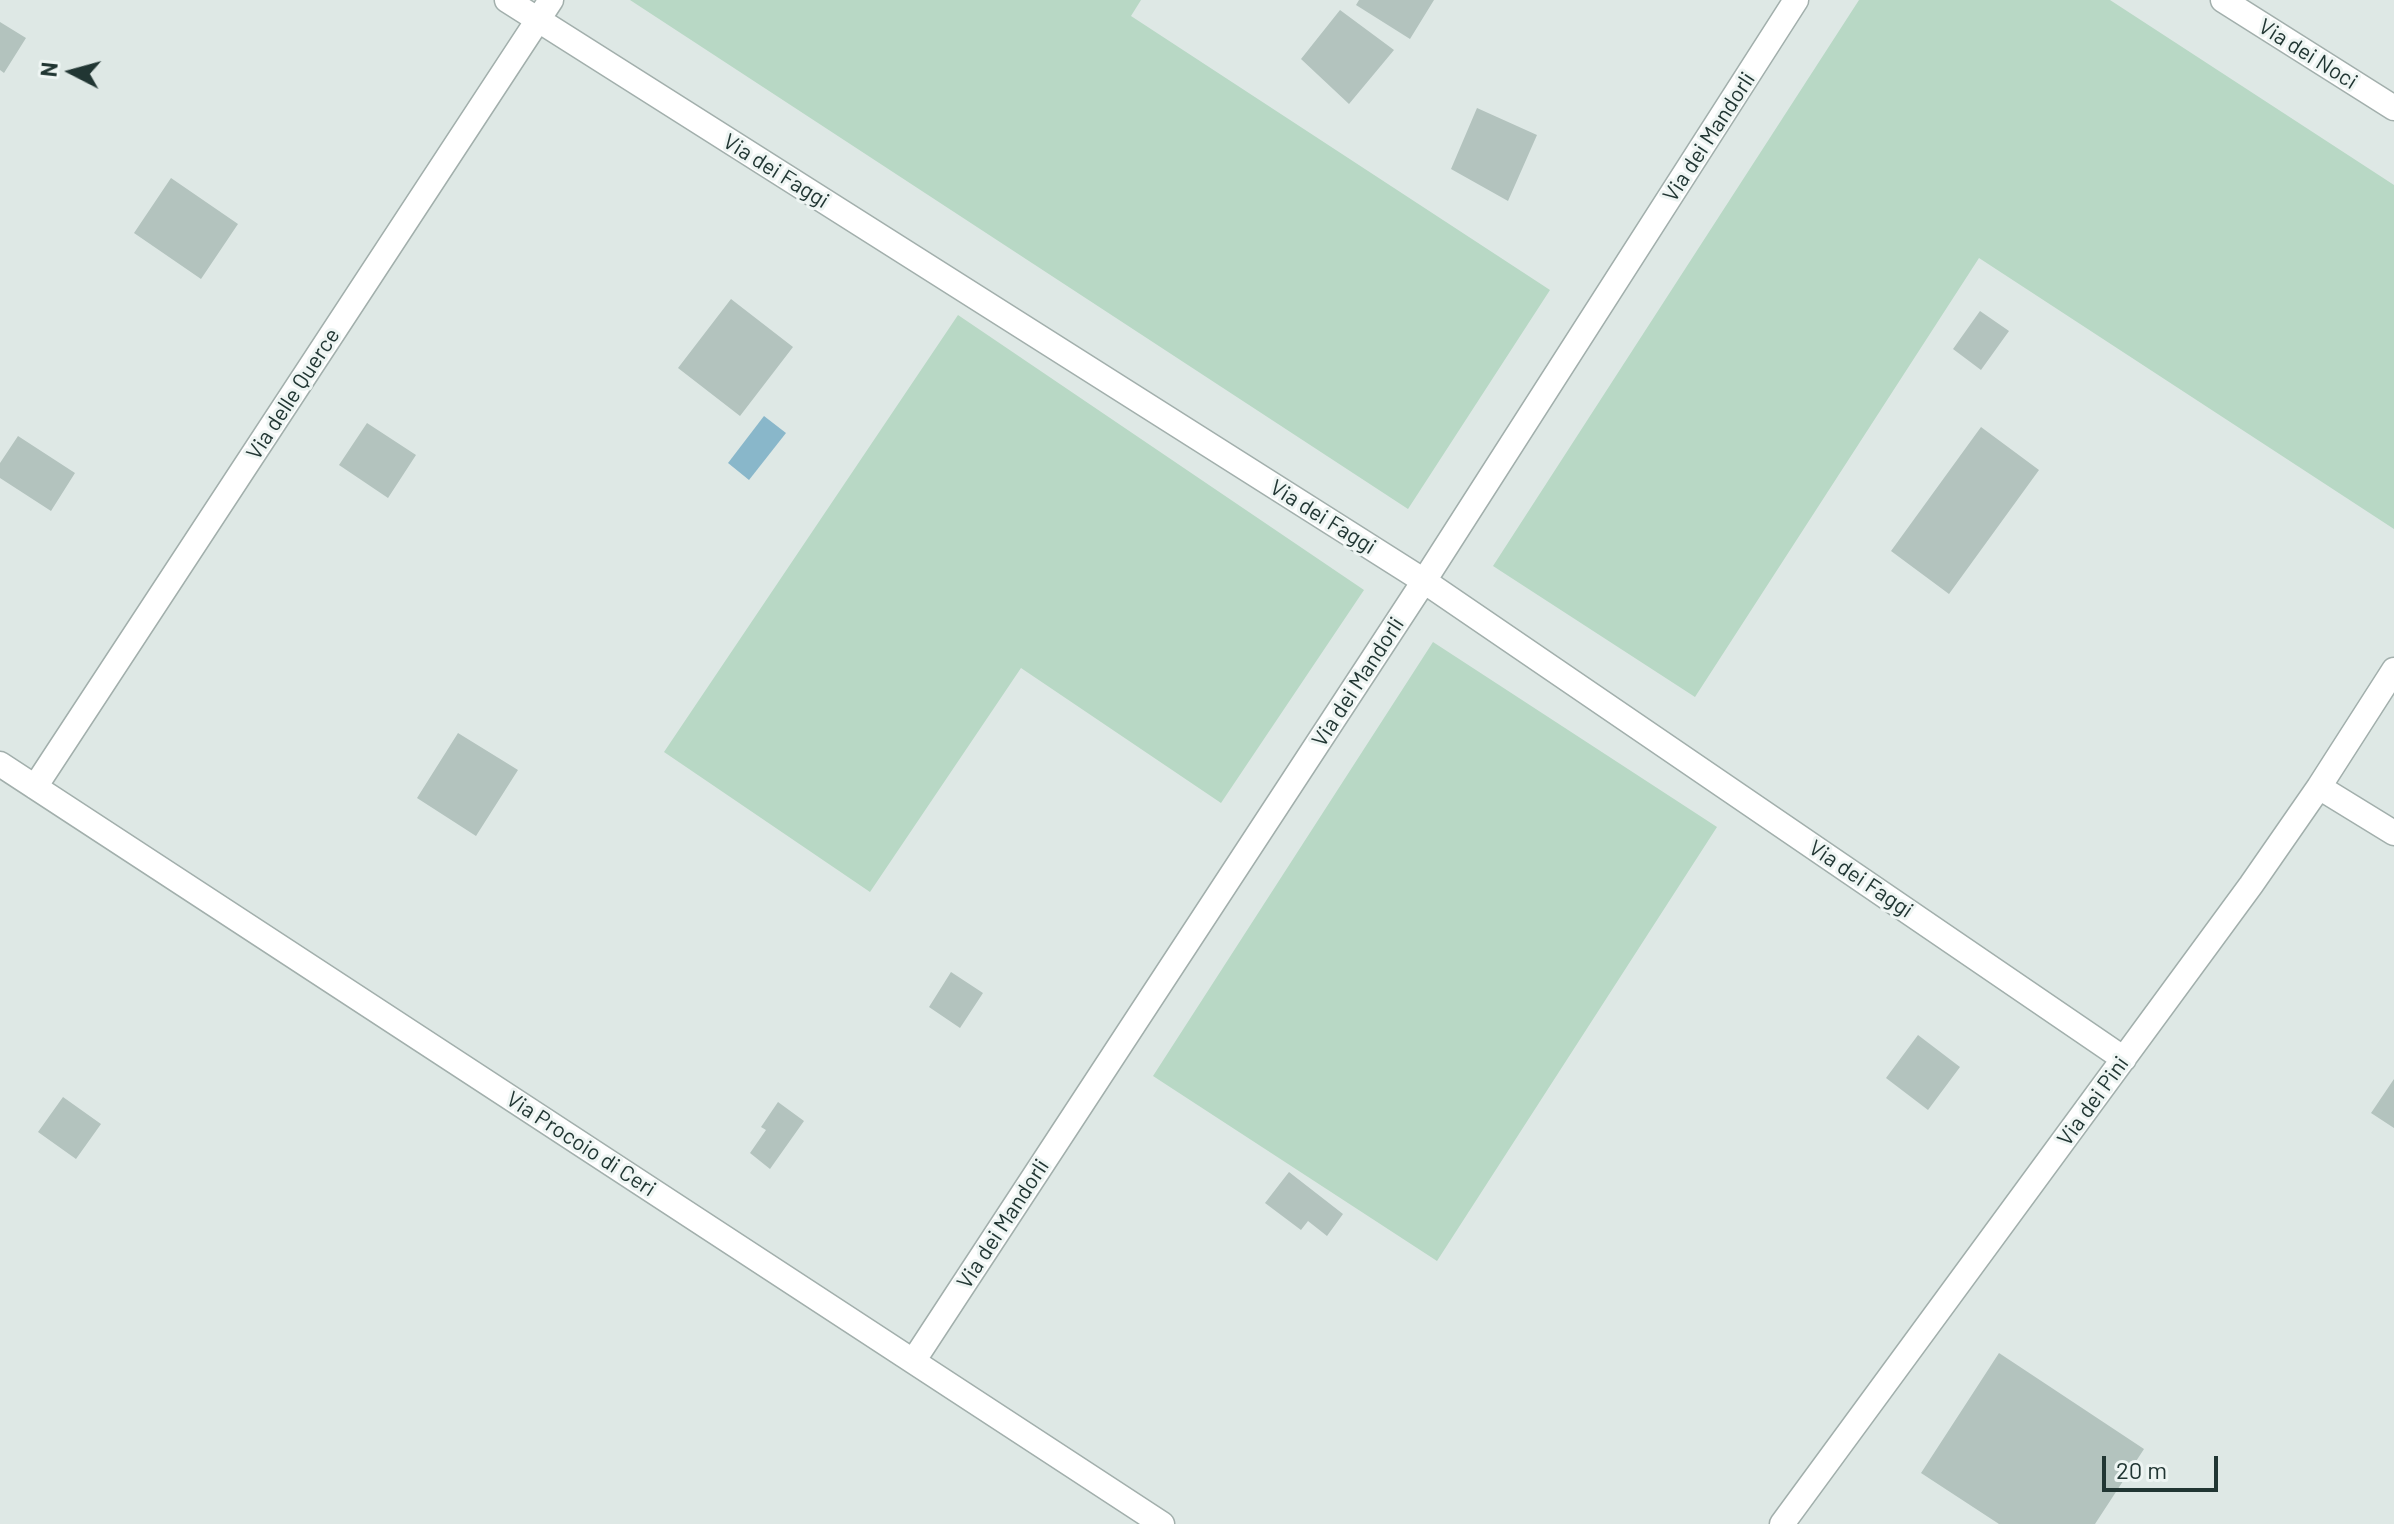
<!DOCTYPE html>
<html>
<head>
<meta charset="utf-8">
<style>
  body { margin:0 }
  #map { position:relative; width:2394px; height:1524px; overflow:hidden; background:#dee8e5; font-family:Barlow,sans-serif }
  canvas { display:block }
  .north { position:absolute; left:32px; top:32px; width:80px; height:80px; -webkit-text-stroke:6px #eef5f3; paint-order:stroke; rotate:276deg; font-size:22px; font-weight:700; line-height:32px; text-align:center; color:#213633 }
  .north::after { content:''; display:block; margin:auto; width:28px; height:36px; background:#213633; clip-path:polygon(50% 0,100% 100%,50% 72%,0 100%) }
  .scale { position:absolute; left:2102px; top:1456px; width:116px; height:36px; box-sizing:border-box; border:4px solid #213633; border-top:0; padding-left:10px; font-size:24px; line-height:28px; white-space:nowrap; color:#213633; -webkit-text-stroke:6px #eef5f3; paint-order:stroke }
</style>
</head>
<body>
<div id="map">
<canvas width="2394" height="1524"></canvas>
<div class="north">N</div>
<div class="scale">20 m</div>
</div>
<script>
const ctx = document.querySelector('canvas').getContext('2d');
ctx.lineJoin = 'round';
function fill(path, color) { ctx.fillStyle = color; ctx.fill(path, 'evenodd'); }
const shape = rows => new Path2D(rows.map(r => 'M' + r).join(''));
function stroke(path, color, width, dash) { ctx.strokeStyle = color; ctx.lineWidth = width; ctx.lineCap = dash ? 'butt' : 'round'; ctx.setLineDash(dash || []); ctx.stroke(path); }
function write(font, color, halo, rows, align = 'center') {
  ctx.font = font + ' Barlow,sans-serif'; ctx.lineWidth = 6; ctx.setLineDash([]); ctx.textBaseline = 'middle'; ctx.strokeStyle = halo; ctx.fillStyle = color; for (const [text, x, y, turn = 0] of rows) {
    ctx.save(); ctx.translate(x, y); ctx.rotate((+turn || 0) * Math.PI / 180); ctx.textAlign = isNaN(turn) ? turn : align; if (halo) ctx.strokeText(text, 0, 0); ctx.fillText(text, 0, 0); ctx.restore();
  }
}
const green = shape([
  [630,0,1141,0,1131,16,1550,290,1408,509],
  [1859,0,2110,0,2394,185,2394,529,1979,258,1695,697,1493,566],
  [958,315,1364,590,1221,803,1021,668,870,892,664,752],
  [1433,642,1717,827,1437,1261,1153,1076]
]);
const water = shape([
  [764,416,786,433,749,480,728,463]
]);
const building = shape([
  [1359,0,1434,0,1410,39,1356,5],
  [1340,10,1394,50,1349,104,1301,59],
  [0,22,26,38,4,73,0,70],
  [1477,108,1537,135,1508,201,1451,169],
  [171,178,238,224,201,279,134,233],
  [731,299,793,347,740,416,678,368],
  [1980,311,2009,331,1981,370,1953,349],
  [367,423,416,455,388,498,339,465],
  [1981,427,2039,470,1949,594,1891,551],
  [18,436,75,473,51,511,0,478,0,463],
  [458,733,518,770,476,836,417,798],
  [951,972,983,993,960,1028,929,1007],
  [1918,1035,1960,1067,1928,1110,1886,1078],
  [2394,1079,2394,1128,2371,1113],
  [63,1097,101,1124,76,1159,38,1132],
  [778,1102,804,1121,770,1169,750,1153,766,1130,761,1127],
  [1289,1172,1343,1214,1327,1236,1308,1221,1301,1230,1265,1203],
  [1999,1353,2144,1449,2095,1524,1999,1524,1921,1473]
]);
const street = shape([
  [507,0,1424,581,2124,1059],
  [2223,0,2394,108],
  [0,764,1162,1524],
  [35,787,551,0],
  [2319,787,2394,833],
  [914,1360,1424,581,1796,0],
  [1782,1524,2251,885,2319,787,2394,670]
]);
const streetNames = [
  ["Via dei Noci",2308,54,32],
  ["Via dei Mandorli",1709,137,-57],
  ["Via dei Faggi",776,171,32],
  ["Via delle Querce",293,394,-57],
  ["Via dei Faggi",1323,517,32],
  ["Via dei Mandorli",1358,682,-57],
  ["Via dei Faggi",1861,879,34],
  ["Via dei Pini",2093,1101,-54],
  ["Via Procoio di Ceri",581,1144,33],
  ["Via dei Mandorli",1003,1224,-57]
];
fill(green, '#b8d8c5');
fill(water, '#89b7ca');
fill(building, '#b3c3be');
stroke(street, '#a2afac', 27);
stroke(street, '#fff', 24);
write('22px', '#213633', '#eef5f3', streetNames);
</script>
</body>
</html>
